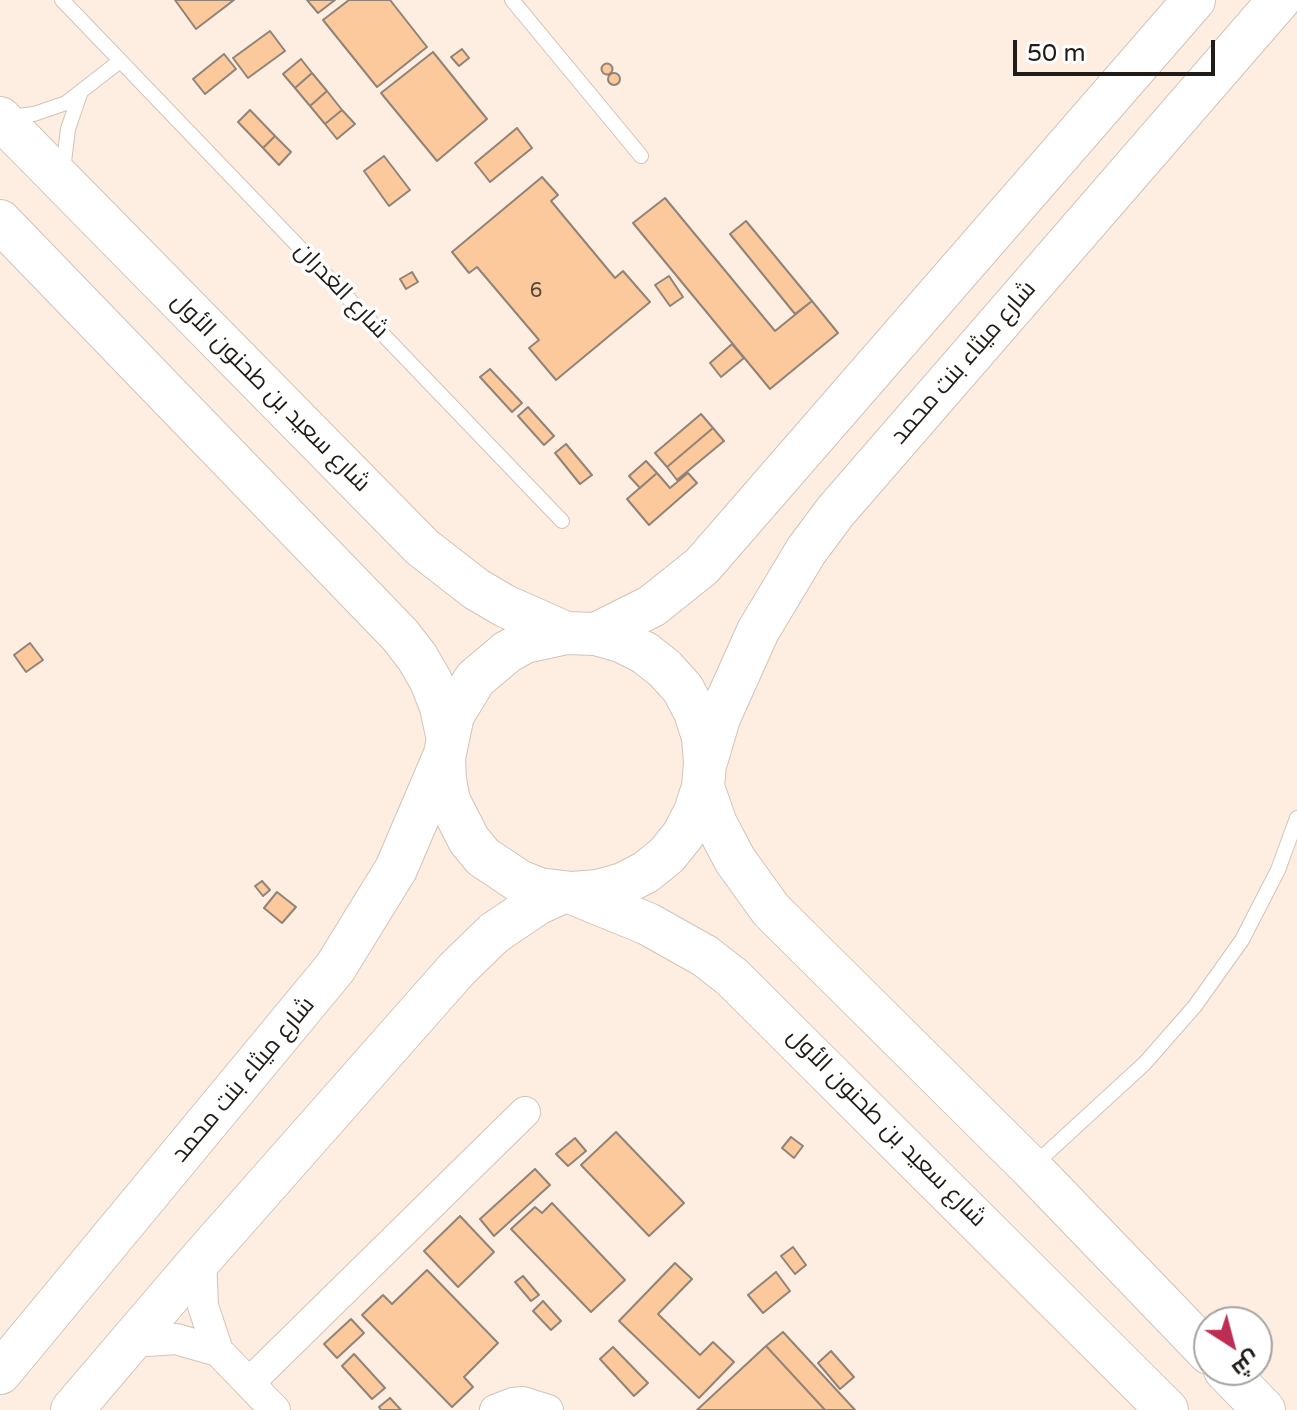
<!DOCTYPE html>
<html>
<head>
<meta charset="utf-8">
<style>
  body { margin:0 }
  #map { position:relative; width:1297px; height:1410px; overflow:hidden; background:#feeee1; font-family:"Varela Round",Cairo,sans-serif }
  canvas { display:block }
  .north { position:absolute; left:1193px; top:1306px; width:80px; height:80px; box-sizing:border-box; background:#fefffe; border:2px solid #a6a4a2; border-radius:50%; rotate:144deg; font-size:22px; font-weight:700; line-height:32px; text-align:center; color:#211c17 }
  .north::after { content:''; display:block; margin:auto; width:28px; height:36px; background:#be2e52; clip-path:polygon(50% 0,100% 100%,50% 72%,0 100%) }
  .scale { position:absolute; left:1013px; top:40px; width:202px; height:36px; box-sizing:border-box; border:4px solid #211c17; border-top:0; padding-left:10px; font-size:24px; line-height:28px; white-space:nowrap; color:#211c17; -webkit-text-stroke:6px #fefffe; paint-order:stroke }
</style>
</head>
<body>
<div id="map">
<canvas width="1297" height="1410"></canvas>
<div class="north">ش</div>
<div class="scale">50 m</div>
</div>
<script>
const ctx = document.querySelector('canvas').getContext('2d');
ctx.lineJoin = 'round';
function fill(path, color) { ctx.fillStyle = color; ctx.fill(path, 'evenodd'); }
const shape = rows => new Path2D(rows.map(r => 'M' + r).join(''));
function stroke(path, color, width, dash) { ctx.strokeStyle = color; ctx.lineWidth = width; ctx.lineCap = dash ? 'butt' : 'round'; ctx.setLineDash(dash || []); ctx.stroke(path); }
function write(font, color, halo, rows, align = 'center') {
  ctx.font = font + ' "Varela Round",Cairo,sans-serif'; ctx.lineWidth = 7; ctx.setLineDash([]); ctx.textBaseline = 'middle'; ctx.strokeStyle = halo; ctx.fillStyle = color; for (const [text, x, y, turn = 0] of rows) {
    ctx.save(); ctx.translate(x, y); ctx.rotate((+turn || 0) * Math.PI / 180); ctx.textAlign = isNaN(turn) ? turn : align; if (halo) ctx.strokeText(text, 0, 0); ctx.fillText(text, 0, 0); ctx.restore();
  }
}
const building = shape([
  [175,0,234,0,196,29,175,0],
  [307,0,335,0,318,13,307,0],
  [349,0,390,0,427,47,377,87,323,20,349,0],
  [270,31,285,51,248,78,233,58,270,31],
  [462,49,469,58,459,66,451,57,462,49],
  [433,52,487,119,437,161,381,93,433,52],
  [224,54,236,69,205,94,193,79,224,54],
  [301,59,312,73,295,88,283,74,301,59],
  '601.5 69a5.5 5.5 0 1 1 11 0a5.5 5.5 0 1 1-11 0Z',
  [312,73,327,91,310,106,295,88,312,73],
  '608 79a6 6 0 1 1 12 0a6 6 0 1 1-12 0Z',
  [327,91,342,110,325,124,310,106,327,91],
  [250,110,275,136,263,148,238,122,250,110],
  [342,110,355,124,337,139,325,124,342,110],
  [517,128,532,148,490,182,475,163,517,128],
  [275,136,291,152,279,165,263,148,275,136],
  [384,156,410,190,389,206,364,171,384,156],
  [542,177,558,195,551,201,615,278,623,271,650,302,556,380,529,348,539,340,477,267,469,273,452,252,542,177],
  [665,198,775,331,812,301,838,333,770,389,633,223,665,198],
  [746,221,812,301,795,314,730,234,746,221],
  [412,272,418,282,406,289,400,279,412,272],
  [669,276,683,297,670,306,655,285,669,276],
  [732,344,744,358,721,377,710,363,732,344],
  [490,369,522,403,512,412,480,377,490,369],
  [528,407,554,436,544,445,518,416,528,407],
  [701,414,713,428,667,467,655,453,701,414],
  [713,428,724,441,677,480,667,467,713,428],
  [566,444,592,475,580,484,555,453,566,444],
  [646,461,657,473,640,488,629,476,646,461],
  [657,473,670,488,688,473,697,483,649,525,627,499,657,473],
  [30,643,43,660,26,672,14,655,30,643],
  [262,881,270,890,263,896,255,886,262,881],
  [277,892,296,907,282,923,264,908,277,892],
  [616,1132,684,1203,649,1236,581,1165,616,1132],
  [791,1137,803,1146,794,1158,782,1148,791,1137],
  [575,1138,586,1151,568,1166,556,1154,575,1138],
  [535,1169,550,1185,494,1236,480,1219,535,1169],
  [552,1203,625,1280,591,1312,511,1229,535,1207,542,1213,552,1203],
  [460,1216,494,1252,458,1287,424,1251,460,1216],
  [793,1247,806,1265,795,1274,781,1256,793,1247],
  [675,1263,692,1279,658,1314,700,1355,713,1342,734,1362,699,1398,619,1321,675,1263],
  [427,1270,498,1343,464,1377,473,1387,452,1407,362,1315,383,1295,392,1304,427,1270],
  [776,1272,790,1291,763,1313,748,1295,776,1272],
  [523,1276,539,1295,531,1301,515,1282,523,1276],
  [543,1301,561,1321,551,1330,533,1311,543,1301],
  [351,1319,364,1333,337,1358,324,1344,351,1319],
  [783,1332,855,1410,825,1410,766,1346,783,1332],
  [766,1346,825,1410,697,1410,766,1346],
  [613,1347,648,1383,634,1396,600,1359,613,1347],
  [831,1351,854,1377,840,1389,818,1363,831,1351],
  [354,1354,385,1388,372,1399,342,1366,354,1354],
  [390,1398,401,1410,381,1410,379,1407,390,1398]
]);
const service = shape([
  [62,0,562,521],
  [512,0,641,156],
  [9,117,34,114,66,103,120,61],
  [63,170,68,129,80,94],
  [1034,1165,1145,1063,1195,1006,1242,940,1278,870,1297,818]
]);
const minor = shape([
  [201,1259,203,1306,218,1351,275,1410],
  [132,1342,176,1339,218,1351],
  [249,1383,525,1112],
  [495,1410,513,1403,523,1402,548,1410]
]);
const secondary = shape([
  [0,118,422,547,476,589,505,606,566,633],
  [0,221,400,635,417,657,431,681,441,707,447,735],
  [596,634,652,606,702,566,1194,0],
  [706,762,719,718,758,631,806,551,835,512,1279,0],
  [703,787,716,824,735,860,771,910,1031,1168,1209,1353],
  [572,893,598,891,623,884,646,872,667,855,683,835,695,812,703,787,705,763,703,737,695,712,683,689,665,669,645,653,621,641,596,634,566,633,525,642,507,652,475,679,453,715,444,758,445,780,449,801,469,840,483,857,519,881,539,889,572,893,648,924,705,956,732,977,1167,1410],
  [1225,1370,1264,1410],
  [0,1373,335,968,396,869,443,759],
  [72,1410,201,1259,457,969,494,933,537,904,561,893]
]);
const numberNames = [
  ["6",536,292]
];
const streetNames = [
  ["شارع الغدران",341,291,46],
  ["شارع ميثاء بنت محمد",964,363,-49],
  ["شارع سعيد بن طحنون الأول",270,393,45],
  ["شارع ميثاء بنت محمد",244,1080,-50],
  ["شارع سعيد بن طحنون الأول",886,1128,45]
];
fill(building, '#fbc99c');
stroke(building, '#918377', 2);
stroke(service, '#d2c3b6', 16);
stroke(minor, '#d2c3b6', 32);
stroke(secondary, '#d2c3b6', 44);
stroke(service, '#fff', 14);
stroke(minor, '#fff', 30);
stroke(secondary, '#fff', 42);
write('20px', '#584738', null, numberNames);
write('24px', '#211c17', '#fefffe', streetNames);
</script>
</body>
</html>
